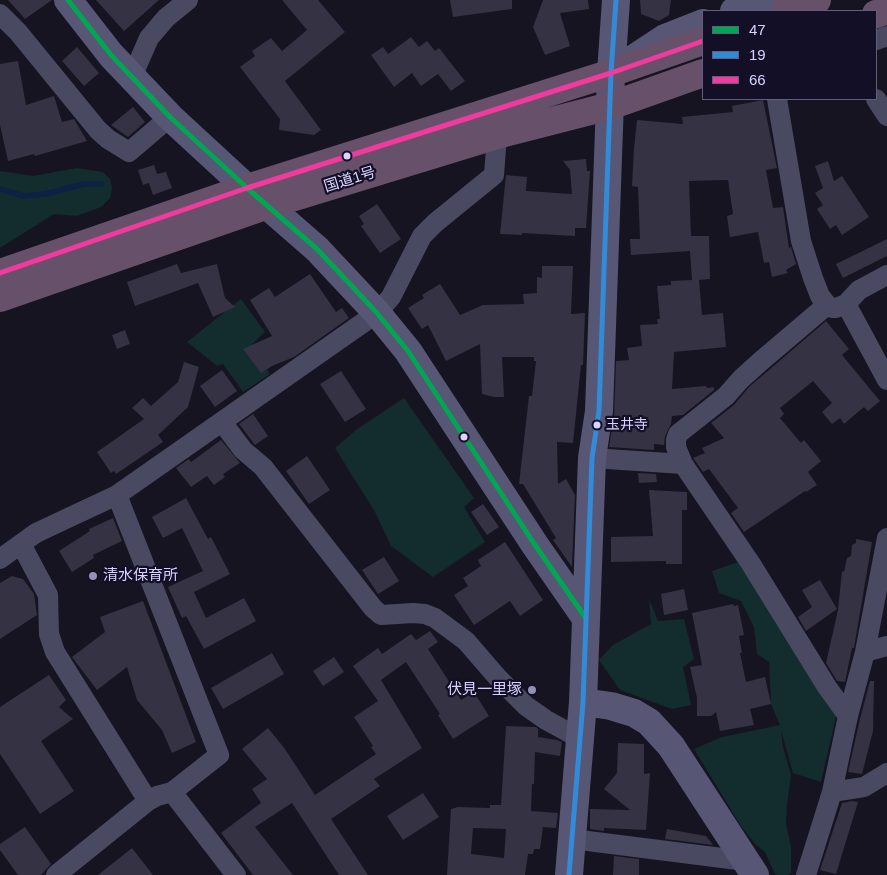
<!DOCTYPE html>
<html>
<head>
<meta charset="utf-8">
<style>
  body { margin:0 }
  #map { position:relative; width:887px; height:875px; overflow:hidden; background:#161421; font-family:Arial,sans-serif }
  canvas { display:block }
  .legend { position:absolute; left:702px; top:10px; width:175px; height:90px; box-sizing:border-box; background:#130f26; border:1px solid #625e7d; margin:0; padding:6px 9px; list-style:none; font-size:15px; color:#d9d4ff }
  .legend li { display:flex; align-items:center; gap:10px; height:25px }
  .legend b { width:25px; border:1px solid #625e7d }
</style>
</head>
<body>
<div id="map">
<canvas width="887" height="875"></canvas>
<ul class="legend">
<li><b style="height:6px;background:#00a651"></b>47</li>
<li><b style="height:6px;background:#338bd7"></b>19</li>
<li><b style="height:6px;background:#f13a9d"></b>66</li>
</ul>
</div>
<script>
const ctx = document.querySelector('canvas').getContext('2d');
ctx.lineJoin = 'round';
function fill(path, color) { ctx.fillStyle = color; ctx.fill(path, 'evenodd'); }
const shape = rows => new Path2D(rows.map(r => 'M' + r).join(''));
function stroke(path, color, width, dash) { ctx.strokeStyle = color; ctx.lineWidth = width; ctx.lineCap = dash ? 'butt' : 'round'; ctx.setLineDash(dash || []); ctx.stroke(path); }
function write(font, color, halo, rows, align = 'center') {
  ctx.font = font + ' Arial,"Noto Sans JP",sans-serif'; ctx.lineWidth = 4.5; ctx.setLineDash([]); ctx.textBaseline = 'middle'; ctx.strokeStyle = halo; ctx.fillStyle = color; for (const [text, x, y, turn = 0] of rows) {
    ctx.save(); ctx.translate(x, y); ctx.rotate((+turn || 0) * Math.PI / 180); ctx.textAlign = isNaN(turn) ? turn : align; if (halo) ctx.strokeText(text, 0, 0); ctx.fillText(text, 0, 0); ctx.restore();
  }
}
const green = shape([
  [77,168,103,172,110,179,112,188,110,198,101,207,77,216,54,214,0,248,0,171,33,176],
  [241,299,265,332,252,344,270,374,243,392,223,364,217,366,187,342],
  [404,398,474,498,464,507,485,542,433,577,391,546,375,512,335,448,356,430],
  [747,559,837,713,821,782,793,773,781,730,783,747,791,775,787,805,786,824,791,847,791,873,788,875,777,875,775,874,765,852,755,844,741,826,694,749,722,737,780,725,771,704,769,662,757,654,754,627,741,601,719,593,712,571],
  [649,599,658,621,684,619,694,659,683,667,691,705,672,709,620,690,599,660,613,645,651,624]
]);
const stream = shape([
  [0,189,24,196,45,194,84,184,101,184]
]);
const building = shape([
  [8,0,52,0,25,19],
  [96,0,159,0,124,31],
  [282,0,318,0,345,32,285,81,321,130,314,135,279,130,280,119,240,67,255,56,252,51,271,38,282,51,307,30],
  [450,0,512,0,512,9,453,17],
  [543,0,588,0,589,9,560,13,570,46,545,55,533,27],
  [640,0,671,0,669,15,659,21,641,14],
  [411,37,419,47,427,41,435,51,439,48,465,81,451,91,438,74,421,86,412,73,394,87,371,55,383,47,388,54],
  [77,47,99,73,84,86,62,61],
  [18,61,26,105,54,96,62,122,74,119,87,141,35,156,34,154,8,161,0,125,0,64],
  [763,100,777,168,766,170,773,208,783,207,789,248,791,247,796,264,786,270,788,273,772,277,769,262,764,263,758,232,730,237,727,216,733,214,728,180,689,181,691,236,709,236,710,279,699,280,702,315,723,313,726,347,674,352,672,389,706,386,707,388,714,387,714,390,683,415,672,416,671,424,665,436,664,445,654,444,654,450,609,447,614,415,616,361,629,360,627,348,642,346,640,325,658,324,657,319,660,319,657,286,671,285,671,281,692,280,690,251,631,255,630,239,640,239,638,187,632,186,634,148,637,120,683,124,682,117,733,112,732,106],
  [133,107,145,122,128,137,111,125],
  [586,159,587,171,590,171,586,228,575,228,575,236,522,233,522,235,500,234,506,175,527,177,526,191,572,194,570,170,563,161],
  [828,161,834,181,842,176,869,217,842,235,836,225,830,229,817,209,823,205,815,193,823,188,815,166],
  [154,165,157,174,166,172,172,188,153,195,149,183,143,185,138,170],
  [377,204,401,239,380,253,361,226,364,224,359,216],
  [887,239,887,256,843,278,836,264],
  [177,264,181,273,217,264,225,298,235,307,213,317,198,283,135,306,127,282],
  [542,266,573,266,571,314,585,313,583,365,581,365,573,443,557,442,558,484,566,479,575,495,572,567,553,540,556,538,523,484,519,484,529,396,532,396,536,361,534,361,534,357,502,357,504,397,494,397,482,394,480,344,446,361,428,325,422,329,408,308,424,298,422,295,440,284,460,315,483,305,524,304,523,294,537,293,537,277,542,278],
  [310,274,336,312,342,308,349,318,294,357,272,366,261,373,243,349,272,336,250,300,269,288,275,297],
  [826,321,849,349,842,355,880,401,868,411,864,407,844,424,840,418,832,424,822,412,832,403,813,381,780,408,784,414,780,418,801,443,804,440,821,461,808,472,817,485,806,492,805,491,744,532,731,513,738,508,709,469,703,472,693,458,705,453,702,448,724,438,711,423,734,405,749,387,769,370],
  [125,330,130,344,117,349,112,335],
  [184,362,199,367,188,407,158,435,163,442,116,474,114,471,111,473,97,452,144,419,132,408,143,398,151,406,178,382],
  [222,370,237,391,215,407,200,386],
  [341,371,366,409,345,422,320,384],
  [253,414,268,436,255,445,239,424],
  [221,440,240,463,223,474,225,477,214,485,207,476,191,487,176,468,189,459,191,462],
  [307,456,330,490,309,504,286,471],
  [638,473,656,474,657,482,639,483],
  [649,490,687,492,687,510,682,510,682,564,666,564,666,561,611,562,611,537,653,536],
  [186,498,208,539,211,537,230,574,194,592,206,618,244,598,256,621,204,649,186,616,182,618,168,587,203,571,182,528,163,538,152,517],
  [483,504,499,527,487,535,471,512],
  [113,518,122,541,93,555,94,558,72,572,59,551,90,531,89,529],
  [856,539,872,542,854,648,852,648,845,682,837,681,826,663,838,610,842,571,844,572,847,558,851,556,852,545,856,543],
  [505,542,543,600,520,616,510,601,474,625,454,595,468,586,463,578,481,566,478,560],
  [384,557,399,581,378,594,362,570],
  [12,576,23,579,34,594,37,615,0,639,0,583],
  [820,580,837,609,806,631,798,617,812,607,802,590],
  [684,589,688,610,664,615,661,594],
  [143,601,196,742,172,753,162,730,137,700,127,667,97,690,72,657,105,632,100,617],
  [733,604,734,606,738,605,744,635,739,636,742,653,740,653,746,682,765,677,771,704,750,709,754,725,720,731,716,712,711,716,697,716,697,698,690,667,702,665,692,613],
  [430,631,438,642,428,649,461,700,474,692,489,716,453,739,438,715,440,714,406,662,381,680,422,748,374,779,380,786,331,819,368,875,339,875,292,803,255,827,293,875,253,875,221,833,261,803,252,789,267,779,242,749,268,728,285,749,315,795,376,754,371,747,373,746,354,717,378,701,353,666,378,648,382,654,411,634,416,640],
  [272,653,284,674,223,709,211,688],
  [334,657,344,672,323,686,313,671],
  [49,675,66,700,59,707,73,719,41,741,74,791,40,814,0,754,0,707],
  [870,681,874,681,873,731,862,774,848,772,860,719],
  [506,726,536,727,538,729,538,737,557,740,562,742,560,756,535,752,534,784,532,784,531,811,558,813,556,828,543,827,540,849,534,849,533,854,528,854,525,875,447,875,451,809,458,807,490,808,490,805,501,805],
  [473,828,506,829,504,858,471,854],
  [618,743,644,744,644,774,650,773,646,830,604,828,604,831,590,829,590,809,630,810,604,789,617,773],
  [423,793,439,817,403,840,387,816],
  [852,801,858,802,836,874,820,870,842,803],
  [25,827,51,864,41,875,18,875,0,850,0,844],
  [667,829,706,836,713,845,665,839],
  [132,848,153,875,98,875],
  [614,856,639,859,639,875,613,875]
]);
const street = shape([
  [0,14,18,32,98,130,108,139,129,152,170,117],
  [876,40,887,36],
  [132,77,149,38,166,18,188,0],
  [777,99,801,241,813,278,820,296,827,305,832,308,836,308,846,304,887,380],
  [876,99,887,116],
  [846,304,859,290,887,275],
  [827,305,761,361,741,379,726,396,678,434,676,440,676,447,683,464,751,564,827,687,848,716],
  [222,422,243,450,263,467,373,608,381,615,413,613,425,614,435,618,466,641,498,678,526,706,546,720,579,738],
  [592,458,683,464],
  [21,544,48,595,49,634,55,652,148,801],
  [0,559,36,533,117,495,377,313,391,297,422,236,435,223,494,175,497,135],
  [865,652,887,646],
  [172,792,236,875],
  [832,792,864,787,887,773],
  [572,839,746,861],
  [56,875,148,801,157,796,172,792,219,755,117,495],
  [806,875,832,792,848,716,865,652,887,538]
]);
const secondary = shape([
  [68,0,111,55,170,117,247,188,317,249,377,313,408,351,535,545,585,617],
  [734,11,763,0],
  [627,63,665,38,703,23],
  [583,702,611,706,634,713,649,722,671,746,755,875],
  [569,875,583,702,592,458,599,411,611,73,616,0]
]);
const highway = shape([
  [785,11,817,0],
  [876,14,887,10],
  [0,273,247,188,611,73,703,41],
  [0,298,268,205,497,135,610,106,703,73]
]);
const bus1 = shape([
  [68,0,111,55,170,117,247,188,317,249,377,313,408,351,535,545,585,617]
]);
const bus2 = shape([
  [569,875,583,702,592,458,599,411,611,73,616,0]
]);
const bus3 = shape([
  [0,273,247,188,611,73,703,41]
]);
const markers = [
  [347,156,4.5,"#d9d4ff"],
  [597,425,4.5,"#d9d4ff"],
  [464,437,4.5,"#d9d4ff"],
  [93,576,5,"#9591b1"],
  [532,690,5,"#9591b1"]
];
const busNames = [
  ["玉井寺",606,425]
];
const streetNames = [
  ["国道1号",350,180,-17]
];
const poiNames = [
  ["清水保育所",103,576],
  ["伏見一里塚",522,690,"right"]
];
fill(green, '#132c2d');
stroke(stream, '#0d2144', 5.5);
fill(building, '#343243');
stroke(street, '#4a4962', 20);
stroke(secondary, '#575674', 28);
stroke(highway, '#67516a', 28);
stroke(bus1, '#00a651', 5);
stroke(bus2, '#338bd7', 5);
stroke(bus3, '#f13a9d', 5);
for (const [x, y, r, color] of markers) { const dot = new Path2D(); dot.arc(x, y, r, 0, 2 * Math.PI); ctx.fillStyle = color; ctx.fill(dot); stroke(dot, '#130f26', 2); }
write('14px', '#d9d4ff', '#130f26', busNames, 'left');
write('15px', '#d9d4ff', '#130f26', streetNames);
write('15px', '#d9d4ff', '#130f26', poiNames, 'left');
</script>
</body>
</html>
